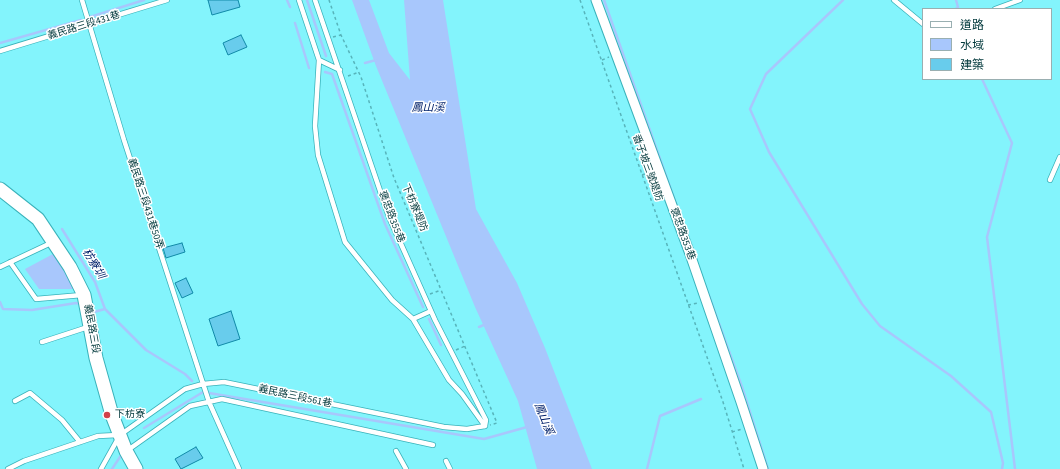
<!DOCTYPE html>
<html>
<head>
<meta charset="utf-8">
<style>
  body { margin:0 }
  #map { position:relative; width:1060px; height:469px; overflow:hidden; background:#83f4fc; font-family:"Source Sans 3","Noto Sans TC",sans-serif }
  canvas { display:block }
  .legend { position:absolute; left:922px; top:8px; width:130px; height:72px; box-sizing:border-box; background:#fff; border:1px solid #99afb1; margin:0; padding:5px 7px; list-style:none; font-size:12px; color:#01383b }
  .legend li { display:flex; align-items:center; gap:8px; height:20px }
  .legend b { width:20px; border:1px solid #99afb1 }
</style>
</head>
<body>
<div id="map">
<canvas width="1060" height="469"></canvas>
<ul class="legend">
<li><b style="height:5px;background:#fff"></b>道路</li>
<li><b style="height:11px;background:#a8c7fc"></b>水域</li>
<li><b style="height:11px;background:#68ccec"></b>建築</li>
</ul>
</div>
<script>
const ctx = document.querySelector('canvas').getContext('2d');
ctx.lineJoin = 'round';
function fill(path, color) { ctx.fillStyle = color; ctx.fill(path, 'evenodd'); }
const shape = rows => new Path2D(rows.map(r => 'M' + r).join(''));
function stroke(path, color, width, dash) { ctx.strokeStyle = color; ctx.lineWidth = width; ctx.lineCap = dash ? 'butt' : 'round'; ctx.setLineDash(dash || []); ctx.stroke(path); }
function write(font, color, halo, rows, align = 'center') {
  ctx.font = font + ' "Source Sans 3","Noto Sans TC",sans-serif'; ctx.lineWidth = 3; ctx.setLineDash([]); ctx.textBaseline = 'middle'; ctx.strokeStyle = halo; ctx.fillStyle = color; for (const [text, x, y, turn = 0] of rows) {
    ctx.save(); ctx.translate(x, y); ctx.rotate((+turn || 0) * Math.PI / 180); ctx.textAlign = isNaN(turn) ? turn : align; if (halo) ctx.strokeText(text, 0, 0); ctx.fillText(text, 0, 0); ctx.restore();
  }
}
const water = shape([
  [352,0,369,0,389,53,410,80,404,0,443,0,476,209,517,283,545,348,592,469,537,469,518,401,475,307,376,66],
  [53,254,66,266,76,289,39,289,25,269]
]);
const stream = shape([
  [287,0,290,7],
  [307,0,326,56],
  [604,0,677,207],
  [843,0,766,74,750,109,769,152,862,304,880,326,951,376,991,412,1003,463,1002,469],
  [956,9,958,7,956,0],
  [90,17,144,0],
  [295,23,309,68],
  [0,43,81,20],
  [365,63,376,60],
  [325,72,332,74,385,224,423,307],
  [982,79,1012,143,987,237,1015,469],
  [62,229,95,282,105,309],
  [705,285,742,387,768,469],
  [0,302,3,309,32,310,76,303,80,304],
  [94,312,105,309,146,350,185,374,192,381],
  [429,319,441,345],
  [479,327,486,324],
  [144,428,203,392,484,439,527,427],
  [112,469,122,454],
  [647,469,660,416,701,399]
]);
const building = shape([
  [208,0,238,0,240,7,212,15,208,0],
  [241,35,247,47,228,55,223,43,241,35],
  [182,243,185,252,166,258,163,248,182,243],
  [186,278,193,293,182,298,175,283,186,278],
  [231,311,240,339,218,346,209,319,231,311],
  [196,447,203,458,181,469,175,459,196,447]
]);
const path = shape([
  [329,0,341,35,361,77,394,178,497,423,490,425],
  [580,0,723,402,744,469],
  [333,37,341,35],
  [602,60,609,57],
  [348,76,359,72],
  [642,175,651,172],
  [430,294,441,290],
  [688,305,698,303],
  [456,350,465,346],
  [732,432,742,429]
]);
const lane = shape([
  [82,0,124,140,209,402,239,469],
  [299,0,319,60,315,126,318,155,345,242,392,300,413,319,449,380,462,394,485,426],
  [315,0,389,217,435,320,486,420,485,426],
  [894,0,923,24],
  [995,9,1020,0],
  [0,51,167,0],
  [319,60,340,70],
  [1050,180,1060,157],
  [10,262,36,299,82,295],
  [0,267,53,242],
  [413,319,431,311],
  [42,342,88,327],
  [15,401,30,393,62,420,80,442],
  [128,450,190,406,222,399,433,445],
  [396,451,406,469],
  [446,461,450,469],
  [8,469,24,461,98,436,118,435],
  [101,469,120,435,185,389,203,384,224,382,444,427,467,429,485,426]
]);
const street = shape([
  [596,0,690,254,741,402,763,469]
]);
const secondary = shape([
  [0,189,38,219,70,267,84,295,96,358,112,415,126,451,136,469]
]);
const markers = [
  [107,415,4,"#d1414a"]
];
const streetNames = [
  ["義民路三段431巷",84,26,-17],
  ["番子坡三號堤防",647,168,70],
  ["義民路三段431巷50弄",145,204,72],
  ["下枋寮堤防",414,208,67],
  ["褒忠路355巷",391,217,69],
  ["褒忠路353巷",682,234,70],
  ["義民路三段",91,329,80],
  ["義民路三段561巷",295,397,12]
];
const poiNames = [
  ["下枋寮",115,415]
];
const waterNames = [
  ["鳳山溪",428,109],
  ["枋寮圳",93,264,59],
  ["鳳山溪",543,419,68]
];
fill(water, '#a8c7fc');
stroke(stream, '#a8c7fc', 2.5);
fill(building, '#68ccec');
stroke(building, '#1189a7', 1);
stroke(lane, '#39b2ba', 6);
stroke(street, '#39b2ba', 11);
stroke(secondary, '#39b2ba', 15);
stroke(path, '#57b4bb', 1.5, [3, 3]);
stroke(lane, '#fff', 4.5);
stroke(street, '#fff', 9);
stroke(secondary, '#fff', 13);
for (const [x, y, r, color] of markers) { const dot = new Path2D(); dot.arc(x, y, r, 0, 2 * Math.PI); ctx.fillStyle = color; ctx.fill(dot); stroke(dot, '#fff', 1.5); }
write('10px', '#01383b', '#fff', streetNames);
write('10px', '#01383b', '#fff', poiNames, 'left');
write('italic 11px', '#00206a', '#fff', waterNames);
</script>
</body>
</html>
